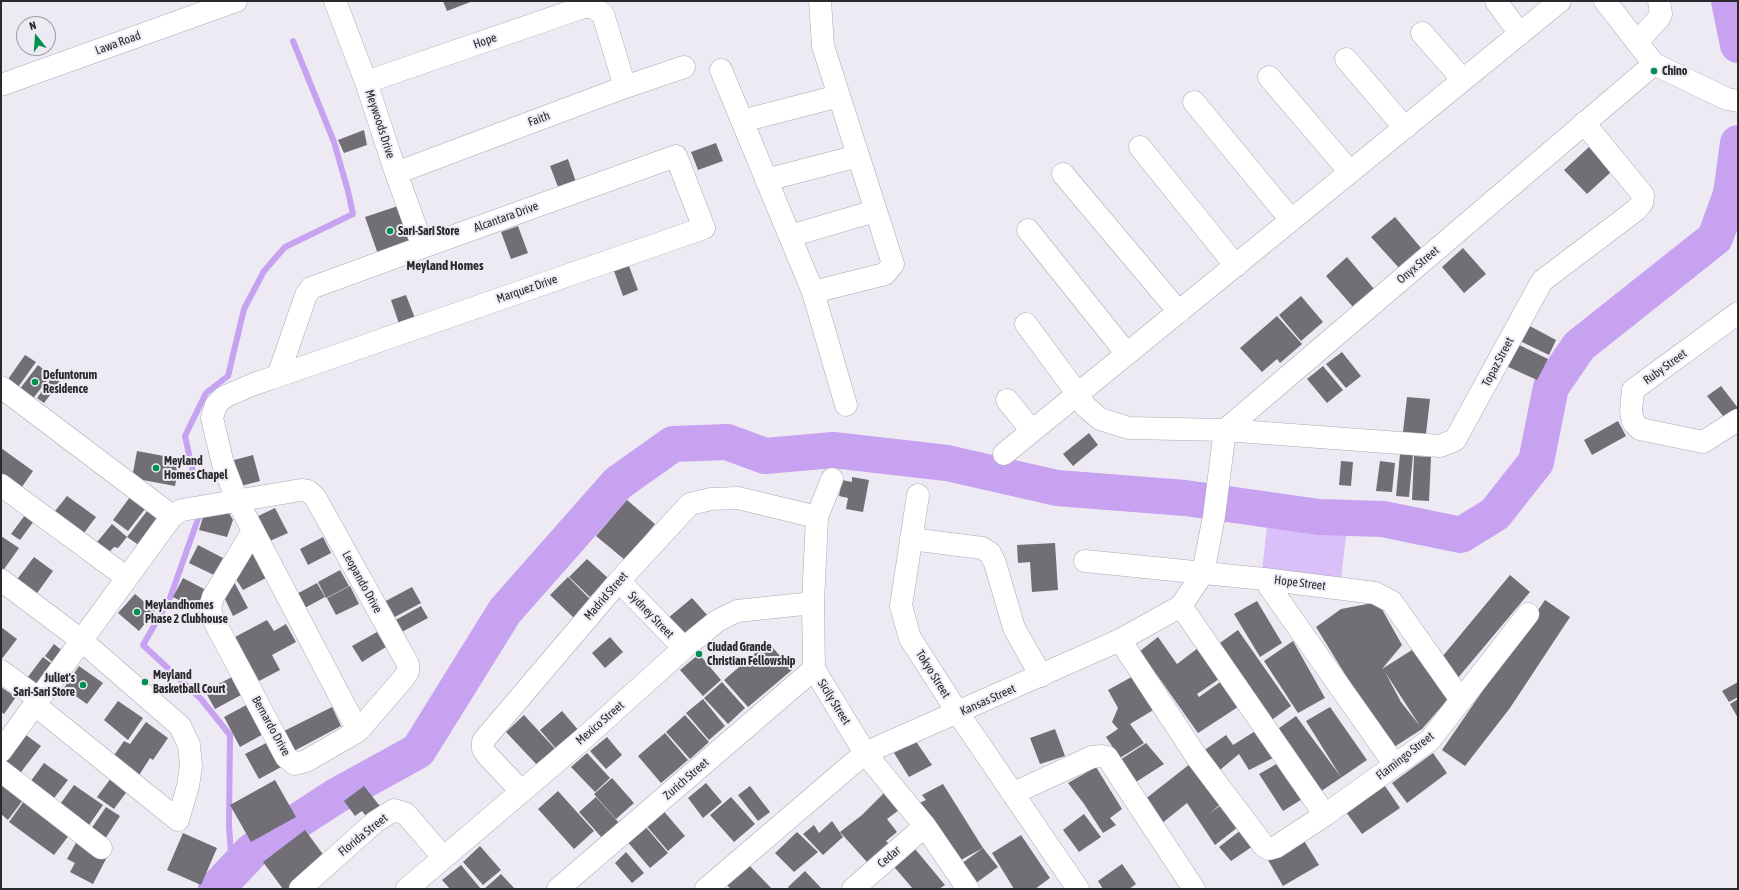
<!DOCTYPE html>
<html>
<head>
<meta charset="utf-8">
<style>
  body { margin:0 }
  #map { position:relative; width:1739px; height:890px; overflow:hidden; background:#eeeaf3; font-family:"Asap Condensed",sans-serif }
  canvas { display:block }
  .frame { position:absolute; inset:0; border:2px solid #2a292c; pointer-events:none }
  .north { position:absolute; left:16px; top:16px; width:40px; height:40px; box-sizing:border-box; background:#eeeaf3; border:1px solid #a09da3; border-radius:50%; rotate:343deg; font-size:11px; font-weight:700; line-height:16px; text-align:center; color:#2a292c }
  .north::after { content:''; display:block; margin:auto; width:14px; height:18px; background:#009151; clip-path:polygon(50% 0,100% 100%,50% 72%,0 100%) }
</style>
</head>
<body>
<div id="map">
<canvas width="1739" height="890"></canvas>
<div class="frame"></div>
<div class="north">N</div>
</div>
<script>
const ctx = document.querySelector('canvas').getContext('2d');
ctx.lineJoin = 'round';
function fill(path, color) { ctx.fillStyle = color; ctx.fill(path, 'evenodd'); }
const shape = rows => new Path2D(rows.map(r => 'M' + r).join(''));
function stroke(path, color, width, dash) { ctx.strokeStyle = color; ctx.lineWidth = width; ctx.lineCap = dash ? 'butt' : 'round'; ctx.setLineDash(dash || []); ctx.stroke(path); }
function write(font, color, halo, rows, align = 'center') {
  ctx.font = font + ' "Asap Condensed",sans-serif'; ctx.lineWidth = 4; ctx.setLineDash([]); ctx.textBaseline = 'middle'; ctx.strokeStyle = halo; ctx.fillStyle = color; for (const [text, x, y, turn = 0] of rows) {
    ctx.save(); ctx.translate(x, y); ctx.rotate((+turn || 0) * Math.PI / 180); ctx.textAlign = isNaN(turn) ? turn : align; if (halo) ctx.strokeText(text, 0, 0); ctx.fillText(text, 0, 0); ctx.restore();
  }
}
const green = shape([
  [1268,519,1347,528,1341,578,1262,569]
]);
const stream = shape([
  [194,477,185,436,206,393,228,376,244,309,264,271,285,247,353,214,348,191,334,142,293,41],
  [199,516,170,598,143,645,201,699,230,735,229,825,232,870]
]);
const river = shape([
  [1729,1,1738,45],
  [216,889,253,850,336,796,418,751,505,611,618,483,673,444,727,442,765,456,833,450,947,463,1057,488,1185,498,1319,517,1383,519,1461,535,1495,514,1536,462,1551,387,1579,346,1715,238,1731,194,1738,143]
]);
const building = shape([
  [443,1,473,1,447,11],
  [364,130,367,145,344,153,338,140],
  [716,143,723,161,698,170,691,152],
  [1589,147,1611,172,1587,194,1564,170],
  [568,159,577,185,560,192,550,166],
  [401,205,415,244,379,257,365,217],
  [1395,217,1421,248,1399,268,1371,237],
  [518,226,528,253,511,259,501,232],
  [1463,248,1486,274,1464,293,1442,267],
  [1347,257,1374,289,1353,307,1326,276],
  [629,266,638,290,623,296,614,271],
  [406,295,416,321,400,327,391,300],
  [1301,296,1323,322,1301,341,1279,315],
  [1277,316,1302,344,1280,363,1277,359,1262,372,1240,348],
  [1526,324,1556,340,1549,355,1518,340],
  [1515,343,1548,359,1537,380,1504,365],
  [1342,352,1361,376,1346,388,1326,364],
  [25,355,36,362,16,390,6,382],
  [38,365,51,375,32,400,19,390],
  [1323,366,1343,390,1327,403,1307,379],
  [53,376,60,382,44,403,37,398],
  [1721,386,1738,408,1738,413,1727,421,1707,396],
  [1407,397,1430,399,1426,434,1403,432],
  [1618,421,1626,436,1592,455,1584,440],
  [1089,433,1098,445,1073,466,1063,454],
  [1,448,33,471,17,494,1,482],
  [137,451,180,459,175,486,132,478],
  [1400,454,1413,455,1409,497,1396,496],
  [253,455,260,481,241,486,234,460],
  [1414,456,1431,457,1429,501,1412,500],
  [1341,461,1353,462,1351,486,1339,485],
  [1380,461,1395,463,1392,492,1376,491],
  [852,477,869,480,863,512,846,509,848,498,839,496,842,480,852,482],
  [67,496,96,517,81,537,51,516],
  [130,497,145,509,128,531,113,520],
  [627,500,655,524,625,560,596,536],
  [226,508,233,520,227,537,199,530,204,514],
  [275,508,288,533,263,544,254,518],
  [147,511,162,523,143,548,127,537],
  [25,515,34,521,20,540,11,534],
  [112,524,127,537,118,548,114,547,104,558,92,548],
  [1,536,19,548,2,572,1,572],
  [323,537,331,553,308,565,300,549],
  [1055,543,1058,590,1032,592,1030,562,1018,563,1017,545],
  [198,545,223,558,214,575,189,563],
  [253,553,266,578,243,590,234,576,245,558],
  [34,557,53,571,35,596,15,582],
  [587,559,608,578,590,597,569,577],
  [340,570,349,586,326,598,318,582],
  [1510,575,1530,592,1457,679,1442,657],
  [568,577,591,600,574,618,550,595],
  [183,578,206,590,196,609,173,597],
  [233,580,248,608,233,616,223,595],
  [317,583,325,597,301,610,293,596],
  [350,586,359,604,336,615,327,598],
  [412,587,421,603,391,619,382,603],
  [135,594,155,611,139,631,118,613],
  [692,598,709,617,685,638,668,618],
  [1545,600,1570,617,1510,708,1465,766,1442,750],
  [1257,601,1282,643,1260,657,1234,614],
  [1378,602,1402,645,1382,669,1415,648,1449,698,1422,729,1391,749,1316,627,1341,609],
  [1385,672,1420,726,1401,702],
  [421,606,428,618,398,634,392,622],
  [267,620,274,631,286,624,296,642,272,655,280,670,259,681,235,637],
  [1,627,17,639,1,660],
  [1238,630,1291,706,1269,722,1217,645],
  [377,632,386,647,362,662,352,646],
  [610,637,623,652,605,668,592,653],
  [1158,637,1177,664,1198,648,1222,677,1197,694,1199,697,1223,680,1241,705,1198,733,1140,651],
  [1293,641,1325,698,1298,713,1264,661],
  [768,642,792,670,748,707,724,680],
  [54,644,65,653,56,665,45,656],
  [699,654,721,680,703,696,680,670],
  [43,657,55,666,38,687,27,678],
  [79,666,103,683,87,704,64,688],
  [1137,674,1160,706,1130,724,1144,743,1120,758,1106,737,1118,729,1112,722,1118,708,1108,690],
  [234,676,243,694,215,709,205,691],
  [722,682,745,708,728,724,704,698],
  [1738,682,1738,697,1729,702,1722,691],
  [1,687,16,697,4,714,1,712],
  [703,699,725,726,709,740,686,713],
  [1738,699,1738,718,1730,704],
  [118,701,143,718,128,740,104,720],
  [252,702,267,732,240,747,224,717],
  [332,707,341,726,294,751,284,731],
  [1330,707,1367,760,1317,794,1275,731,1296,716,1341,777,1306,721],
  [562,711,580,732,558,751,540,730],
  [524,715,557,751,539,767,506,732],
  [685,715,709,742,690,759,666,732],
  [146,722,168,738,153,760,150,758,136,780,110,761,124,741,130,744],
  [1055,729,1065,756,1040,764,1030,738],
  [1257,730,1275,757,1249,770,1239,754,1214,775,1199,754,1226,735,1233,745],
  [22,732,41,746,18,776,1,764],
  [665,733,688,760,661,783,638,756],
  [607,737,622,755,606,769,590,751],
  [915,740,932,765,909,777,894,753],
  [270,741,283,766,259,779,245,754],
  [1146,743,1164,764,1136,782,1120,760],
  [587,753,610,778,595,792,571,767],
  [1433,753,1447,773,1407,803,1392,783],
  [1195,760,1223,802,1210,813,1224,803,1242,824,1215,845,1187,803,1161,824,1144,800],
  [1280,762,1304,798,1283,811,1259,774],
  [44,763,68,780,51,802,28,785],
  [1096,767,1122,809,1110,818,1116,825,1103,833,1084,804,1068,783],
  [1,778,26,796,8,820,1,814],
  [111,778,128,790,114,809,97,797],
  [612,778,634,803,616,819,594,794],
  [275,780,296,817,251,842,230,805],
  [706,783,722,802,703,818,688,798],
  [943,784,983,848,957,862,917,804,926,800,922,795],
  [74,785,103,805,87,828,58,807],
  [364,786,383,810,369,820,362,811,355,816,344,801],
  [750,786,770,812,758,821,738,795],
  [1385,786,1400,808,1362,834,1346,812],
  [558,791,594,831,574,849,538,809],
  [884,793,899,810,887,819,897,832,886,841,890,845,867,862,840,832,862,815],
  [596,797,620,824,603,839,579,812],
  [731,797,755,824,734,842,710,815],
  [24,801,70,834,54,855,9,822],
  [106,807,120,816,105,839,91,829],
  [661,808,685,836,668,851,644,823],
  [1084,814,1101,837,1079,852,1063,830],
  [832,821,843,837,823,855,803,834,814,825,819,833],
  [644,825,668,853,650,868,626,840],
  [305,830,328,861,291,889,283,889,263,862],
  [1241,830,1253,846,1231,861,1219,847],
  [797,832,818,852,794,872,775,853],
  [183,833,217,848,201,885,167,870],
  [1021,835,1050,878,1035,889,1014,889,992,853],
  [1303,839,1319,865,1283,886,1268,860],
  [77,841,107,857,93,884,70,872,75,863,67,859],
  [911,844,945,885,939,889,913,889,890,862],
  [480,846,501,870,483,885,463,862],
  [983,848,998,867,972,886,958,866],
  [626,852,644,873,632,883,615,863],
  [748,864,772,889,731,889,726,884],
  [1122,864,1136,884,1129,889,1103,889,1098,881],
  [461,865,481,889,450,889,442,880],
  [805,871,822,889,790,889,788,887],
  [501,874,515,889,484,889]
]);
const minor = shape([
  [335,1,366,82,396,173,423,247],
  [820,1,823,46,893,264,885,274,813,292,846,405],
  [1496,1,1520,34],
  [1422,33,1463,80],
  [1637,42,1659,18,1661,14,1659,1],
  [1346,59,1405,128],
  [1654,64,1727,99,1738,101],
  [721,70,813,292],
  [1269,77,1350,172],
  [366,82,581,8,591,6,603,14,625,87],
  [1194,102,1291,220],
  [742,121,839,96],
  [1140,147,1236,266],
  [396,173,625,87,684,67],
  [1063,174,1179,312],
  [766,180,858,156],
  [1028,230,1127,354],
  [790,236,875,211],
  [1738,313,1633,390,1631,411,1633,422,1640,429,1703,442,1738,420],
  [1026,324,1077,393,1085,406,1100,419,1129,428,1225,430,1440,446,1455,440,1542,281,1636,210,1642,203,1643,195,1584,123],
  [278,376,306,295,311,288,423,247,676,156,704,228,278,376,254,384,224,397,216,405,212,418,223,464,237,500,358,731],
  [1,387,172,516],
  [1007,400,1032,431],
  [1004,454,1560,1],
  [832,479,817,517,813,603,814,669,865,753,925,826,968,889],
  [1,485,126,577],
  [918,495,901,606,910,638,958,713,1078,889],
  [911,539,982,548,990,553,995,563,1014,628,1041,676],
  [1085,561,1264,579,1375,593,1392,602,1461,700],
  [1264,579,1395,765],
  [1,580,81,640,180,726,189,745,191,766,188,786,178,820,35,705],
  [619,581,684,648],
  [1181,606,1325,815],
  [1120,640,1196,756,1264,846,1269,849,1276,847,1325,815,1430,740,1528,614],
  [1,671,39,699],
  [1,751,172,516,182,510,301,490,308,491,315,497,408,664,408,672,403,679,358,731,306,761,295,764,286,757,212,617,210,607,213,597,253,531],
  [1,771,101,848],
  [521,791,487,755,483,749,483,741,619,581,690,504,711,499,738,498,817,517],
  [1014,793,1092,757,1102,756,1107,757,1194,889],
  [300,889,375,822,394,810,406,814,443,857],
  [407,889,582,740,684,648,717,621,737,611,813,603],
  [558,889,814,669],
  [853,889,925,826]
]);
const tertiary = shape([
  [1,85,236,1],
  [706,889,865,753,1120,640,1181,606,1203,573,1214,516,1225,430,1654,64,1605,1]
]);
const markers = [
  [1654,71,4,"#009151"],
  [390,231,4,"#009151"],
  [35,382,4,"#009151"],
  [156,468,4,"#009151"],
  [137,612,4,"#009151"],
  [699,654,4,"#009151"],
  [145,682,4,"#009151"],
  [83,685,4,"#009151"]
];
const streetNames = [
  ["Hope",485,41,-19],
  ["Lawa Road",118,43,-20],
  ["Faith",539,119,-20],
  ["Meywoods Drive",380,124,72],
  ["Alcantara Drive",506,217,-20],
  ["Onyx Street",1418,265,-40],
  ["Marquez Drive",527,289,-19],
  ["Topaz Street",1498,362,-62],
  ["Ruby Street",1665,367,-36],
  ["Leopando Drive",362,582,61],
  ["Hope Street",1300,583,7],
  ["Madrid Street",606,596,-49],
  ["Sydney Street",651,615,46],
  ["Tokyo Street",933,674,58],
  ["Kansas Street",988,700,-24],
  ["Sicily Street",834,702,58],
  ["Mexico Street",600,723,-41],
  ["Bernardo Drive",271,726,61],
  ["Flamingo Street",1405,756,-38],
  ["Zurich Street",686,779,-41],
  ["Florida Street",363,835,-39],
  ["Cedar",889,857,-41]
];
const poiNames = [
  ["Chino",1662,71],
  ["Sari-Sari Store",398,231],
  ["Defuntorum",43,375],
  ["Residence",43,389],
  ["Meyland",164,461],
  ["Homes Chapel",164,475],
  ["Meylandhomes",145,605],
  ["Phase 2 Clubhouse",145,619],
  ["Ciudad Grande",707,647],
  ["Christian Fellowship",707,661],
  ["Meyland",153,675],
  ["Basketball Court",153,689],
  ["Juliet's",75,678,"right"],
  ["Sari-Sari Store",75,692,"right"]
];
const neighbourhoodNames = [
  ["Meyland Homes",445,266]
];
fill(green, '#d9c0f9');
stroke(stream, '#c6a2f1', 6);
stroke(river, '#c6a2f1', 36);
fill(building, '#716e76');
stroke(minor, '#aba8b0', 23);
stroke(tertiary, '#aba8b0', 23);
stroke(minor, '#fff', 22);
stroke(tertiary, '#fff', 22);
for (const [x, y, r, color] of markers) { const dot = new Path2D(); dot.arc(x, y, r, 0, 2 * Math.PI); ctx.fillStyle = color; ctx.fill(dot); stroke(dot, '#eeeaf3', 1.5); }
write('12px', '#2a292c', '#eeeaf3', streetNames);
write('bold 12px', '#2a292c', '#eeeaf3', poiNames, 'left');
write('bold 13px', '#2a292c', '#eeeaf3', neighbourhoodNames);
</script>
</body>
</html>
